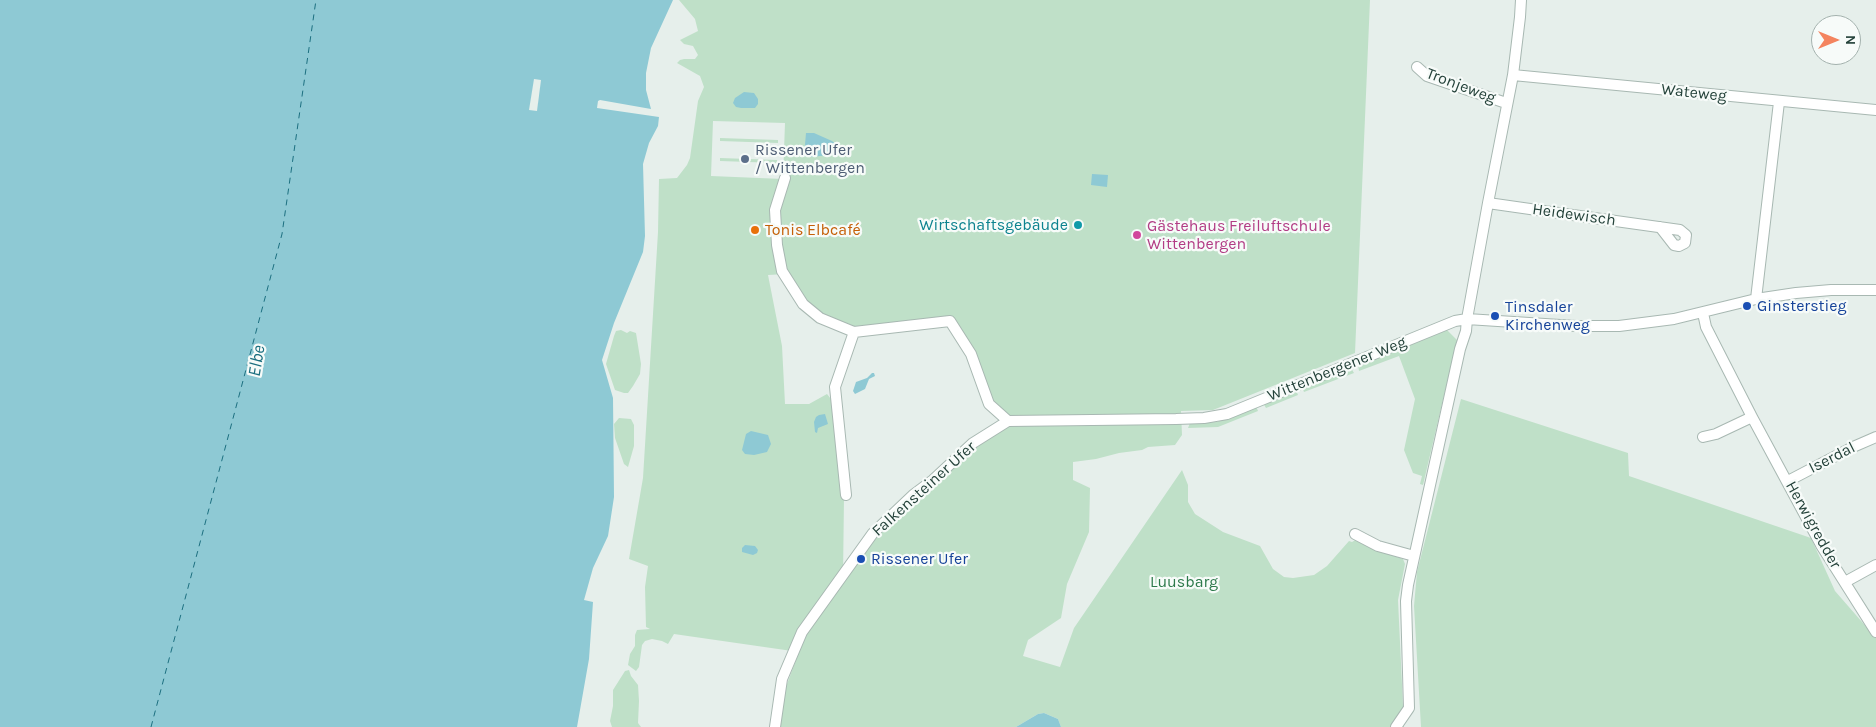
<!DOCTYPE html>
<html>
<head>
<meta charset="utf-8">
<style>
  body { margin:0 }
  #map { position:relative; width:1876px; height:727px; overflow:hidden; background:#e6efeb; font-family:Karla,sans-serif }
  canvas { display:block }
  .north { position:absolute; left:1811px; top:15px; width:50px; height:50px; box-sizing:border-box; background:#f7fbf9; border:1px solid #a3b1ad; border-radius:50%; rotate:90deg; font-size:14px; font-weight:700; line-height:20px; text-align:center; color:#24423a }
  .north::after { content:''; display:block; margin:auto; width:18px; height:22px; background:#f4845f; clip-path:polygon(50% 0,100% 100%,50% 72%,0 100%) }
</style>
</head>
<body>
<div id="map">
<canvas width="1876" height="727"></canvas>
<div class="north">N</div>
</div>
<script>
const ctx = document.querySelector('canvas').getContext('2d');
ctx.lineJoin = 'round';
function fill(path, color) { ctx.fillStyle = color; ctx.fill(path, 'evenodd'); }
const shape = rows => new Path2D(rows.map(r => 'M' + r).join(''));
function stroke(path, color, width, dash) { ctx.strokeStyle = color; ctx.lineWidth = width; ctx.lineCap = dash ? 'butt' : 'round'; ctx.setLineDash(dash || []); ctx.stroke(path); }
function write(font, color, halo, rows, align = 'center') {
  ctx.font = font + ' Karla,sans-serif'; ctx.lineWidth = 4.5; ctx.setLineDash([]); ctx.textBaseline = 'middle'; ctx.strokeStyle = halo; ctx.fillStyle = color; for (const [text, x, y, turn = 0] of rows) {
    ctx.save(); ctx.translate(x, y); ctx.rotate((+turn || 0) * Math.PI / 180); ctx.textAlign = isNaN(turn) ? turn : align; if (halo) ctx.strokeText(text, 0, 0); ctx.fillText(text, 0, 0); ctx.restore();
  }
}
const green = shape([
  [679,0,1370,0,1355,353,1213,410,1181,411,1182,435,1175,445,1148,447,1142,450,1119,453,1096,459,1073,462,1073,480,1090,488,1089,532,1067,584,1061,618,1028,640,1023,656,1060,667,1074,628,1182,470,1188,485,1188,502,1195,514,1223,532,1260,546,1273,569,1284,577,1293,578,1314,575,1327,566,1349,541,1352,542,1357,539,1374,549,1403,559,1405,564,1398,600,1404,727,1061,727,1058,719,1044,713,1038,714,1016,727,774,727,781,700,799,652,674,634,668,644,662,641,652,639,645,641,642,645,639,667,636,671,628,665,630,654,635,646,635,635,637,630,650,629,646,627,645,587,648,566,629,559,643,478,658,232,659,179,677,178,687,165,690,158,698,101,704,87,700,76,677,63,680,60,684,59,695,59,698,55,693,46,684,44,680,40,698,31,695,19],
  [713,121,785,123,783,179,711,176],
  [786,274,801,299,823,318,852,330,948,319,990,404,1010,422,973,445,878,529,843,577,844,497,831,399,827,394,809,404,785,404,782,346,768,275],
  [720,138,778,140,778,143,720,141],
  [720,158,777,160,777,163,720,161],
  [621,330,627,333,630,331,636,333,641,364,640,374,633,386,628,393,624,393,615,390,606,364,614,336,616,331],
  [1447,330,1457,340,1423,485,1420,484,1422,476,1413,473,1404,450,1415,399,1399,356,1359,371,1358,365],
  [1351,368,1354,373,1304,392,1302,387],
  [1296,390,1298,395,1266,408,1263,403],
  [1461,399,1628,453,1629,476,1811,538,1835,591,1876,638,1876,727,1421,727,1414,606,1417,572],
  [1256,406,1258,411,1218,427,1188,428,1190,423,1217,422],
  [619,418,631,419,634,425,634,446,628,467,624,464,615,438,614,424],
  [629,670,631,676,638,685,639,701,638,723,641,727,612,727,610,721,613,706,613,690,625,671]
]);
const water = shape([
  [0,0,673,0,651,48,646,73,646,90,651,109,600,100,598,101,597,108,659,117,658,126,649,143,643,164,645,236,643,252,614,323,602,360,613,398,614,497,608,536,593,568,584,600,593,602,589,659,577,727,0,727],
  [744,92,754,93,758,99,758,104,755,108,741,108,736,107,733,103,735,98],
  [806,133,814,133,832,141,836,144,837,150,833,154,829,155,811,157,804,156],
  [1092,174,1108,175,1107,187,1091,185],
  [872,373,874,373,875,376,869,379,865,389,855,394,853,391,856,382,867,378],
  [825,414,828,424,818,428,817,433,815,432,814,422,816,417,819,415],
  [751,431,768,435,771,444,767,452,754,455,745,454,742,450,746,434],
  [745,545,755,546,758,550,757,553,753,555,742,552,742,548],
  [1044,713,1058,719,1061,727,1016,727,1038,714]
]);
const pier = shape([
  [534,79,541,80,537,111,529,110]
]);
const ferry = shape([
  [151,727,282,234,316,0]
]);
const minor = shape([
  [1417,67,1427,76,1506,103],
  [1513,75,1876,110],
  [785,178,775,210,777,245,782,271,803,304,820,318,854,332,950,321,971,354,989,404,1008,421,1176,419,1204,418,1227,414,1455,321,1467,319,1576,326,1619,326,1674,319,1756,299,1796,293,1831,290,1876,290],
  [1488,203,1537,210,1680,230,1686,235,1685,243,1679,246,1674,245,1660,227],
  [1756,299,1779,102],
  [1703,313,1706,327,1752,417,1821,545,1876,632],
  [1703,437,1716,434,1752,417],
  [1788,481,1853,447,1876,437],
  [846,495,835,387,854,332],
  [1355,534,1378,546,1414,556],
  [1845,582,1876,565],
  [775,727,782,679,802,632,873,533,913,495,933,480,973,443,1008,421],
  [1396,727,1409,708,1406,601,1408,585,1460,349,1466,331,1467,319,1488,203,1513,75,1520,17,1521,0]
]);
const markers = [
  [745,159,5,"#5c6f8a"],
  [1078,225,5,"#0f9aa8"],
  [755,230,5,"#e8710a"],
  [1137,235,5,"#d1479c"],
  [1747,306,5,"#1a4fb4"],
  [1495,316,5,"#1a4fb4"],
  [861,559,5,"#1a4fb4"]
];
const streetNames = [
  ["Tronjeweg",1461,86,21],
  ["Wateweg",1694,93,6],
  ["Heidewisch",1574,215,8],
  ["Wittenbergener Weg",1337,369,-22],
  ["Iserdal",1832,458,-27],
  ["Falkensteiner Ufer",924,489,-42],
  ["Herwigredder",1813,525,61]
];
const serviceNames = [
  ["Rissener Ufer",755,150],
  ["/ Wittenbergen",755,168]
];
const cultureNames = [
  ["Wirtschaftsgebäude",1068,225]
];
const hotelNames = [
  ["Gästehaus Freiluftschule",1147,226],
  ["Wittenbergen",1147,244]
];
const foodNames = [
  ["Tonis Elbcafé",765,230]
];
const transitNames = [
  ["Ginsterstieg",1757,306],
  ["Tinsdaler",1505,307],
  ["Kirchenweg",1505,325],
  ["Rissener Ufer",871,559]
];
const parkNames = [
  ["Luusbarg",1184,582]
];
const waterNames = [
  ["Elbe",257,361,-81]
];
fill(green, '#bfe0c8');
fill(water, '#8ec9d4');
fill(pier, '#e6efeb');
stroke(ferry, '#1c6f80', 1, [6, 5]);
stroke(minor, '#a8b8b2', 12);
stroke(minor, '#fff', 10);
for (const [x, y, r, color] of markers) { const dot = new Path2D(); dot.arc(x, y, r, 0, 2 * Math.PI); ctx.fillStyle = color; ctx.fill(dot); stroke(dot, '#f7fbf9', 2); }
write('16px', '#24423a', '#f7fbf9', streetNames);
write('16px', '#4e5e75', '#f7fbf9', serviceNames, 'left');
write('16px', '#0d838f', '#f7fbf9', cultureNames, 'right');
write('16px', '#b23c85', '#f7fbf9', hotelNames, 'left');
write('16px', '#c56008', '#f7fbf9', foodNames, 'left');
write('16px', '#164399', '#f7fbf9', transitNames, 'left');
write('16px', '#2d7a4b', '#f7fbf9', parkNames);
write('italic 18px', '#1c6f80', '#f7fbf9', waterNames);
</script>
</body>
</html>
